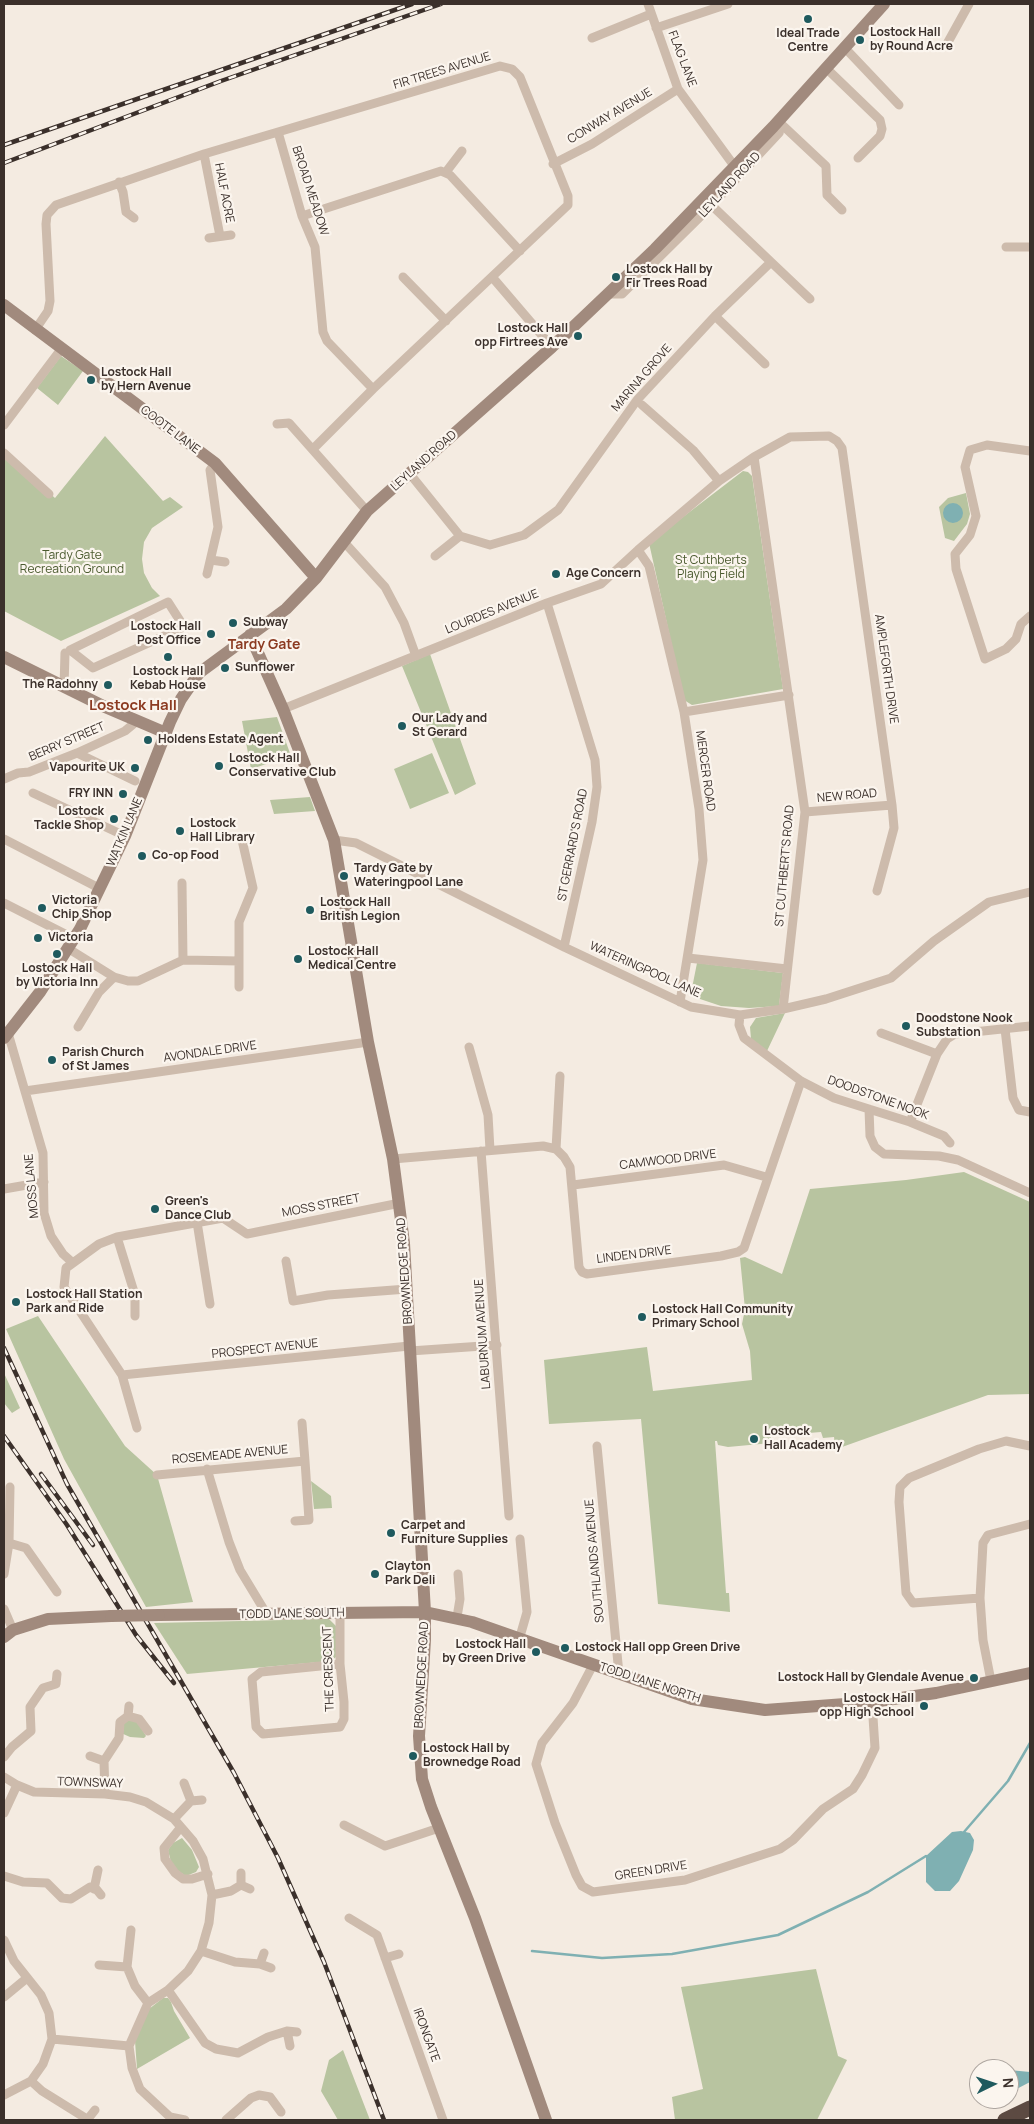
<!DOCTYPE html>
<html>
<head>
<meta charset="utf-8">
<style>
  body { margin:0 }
  #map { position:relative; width:1034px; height:2124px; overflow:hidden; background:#f4ebe1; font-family:Manrope,sans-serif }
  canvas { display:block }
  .frame { position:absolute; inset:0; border:5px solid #3b302b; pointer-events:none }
  .north { position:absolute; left:969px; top:2059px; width:50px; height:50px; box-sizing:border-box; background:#fbf5ee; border:1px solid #aea6a0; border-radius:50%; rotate:86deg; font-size:14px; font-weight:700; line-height:20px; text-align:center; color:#3b302b }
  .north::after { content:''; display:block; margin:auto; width:18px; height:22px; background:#1f5a5e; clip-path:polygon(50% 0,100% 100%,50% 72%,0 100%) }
</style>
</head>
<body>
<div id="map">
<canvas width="1034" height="2124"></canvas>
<div class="frame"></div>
<div class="north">N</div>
</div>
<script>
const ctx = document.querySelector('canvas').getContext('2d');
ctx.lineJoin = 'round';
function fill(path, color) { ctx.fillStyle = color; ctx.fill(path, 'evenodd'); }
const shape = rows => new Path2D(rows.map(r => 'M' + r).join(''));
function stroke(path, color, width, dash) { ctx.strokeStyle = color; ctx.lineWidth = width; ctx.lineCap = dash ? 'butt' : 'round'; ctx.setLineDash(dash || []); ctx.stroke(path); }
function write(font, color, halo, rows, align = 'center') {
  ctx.font = font + ' Manrope,sans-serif'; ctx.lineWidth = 4.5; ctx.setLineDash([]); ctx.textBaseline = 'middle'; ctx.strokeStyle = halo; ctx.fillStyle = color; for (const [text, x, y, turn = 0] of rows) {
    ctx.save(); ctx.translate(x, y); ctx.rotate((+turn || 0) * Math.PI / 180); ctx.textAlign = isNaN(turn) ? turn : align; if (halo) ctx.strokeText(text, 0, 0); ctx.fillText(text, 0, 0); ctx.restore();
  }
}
const green = shape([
  [61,356,83,371,58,405,37,388],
  [105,436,163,501,170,497,183,507,152,528,144,542,142,559,144,573,152,588,160,596,61,641,4,611,4,453,55,498],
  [743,471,748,472,752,476,783,689,692,705,684,700,649,543],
  [966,493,970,514,967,524,954,541,945,538,939,507,948,498],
  [430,654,476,784,455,795,402,666],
  [277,717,291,756,251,769,242,721],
  [432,753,449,793,410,809,394,769],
  [310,797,315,811,274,814,270,800],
  [697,963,783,973,779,1006,749,1008,721,1006,697,998,693,994,692,988],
  [785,1013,767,1051,751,1039,750,1027,756,1018],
  [964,1172,1030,1202,1030,1394,988,1395,842,1447,843,1443,835,1445,834,1437,823,1438,821,1432,771,1436,771,1443,728,1447,718,1445,717,1441,715,1441,726,1593,729,1593,730,1612,658,1604,641,1419,549,1424,544,1360,647,1347,653,1391,752,1380,750,1351,742,1324,745,1309,740,1258,745,1257,782,1274,810,1189,906,1180],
  [38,1316,125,1446,157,1475,193,1602,146,1607,64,1459,6,1329],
  [4,1373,20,1408,12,1413,4,1403],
  [311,1481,331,1496,332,1508,314,1509],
  [329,1619,336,1626,336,1657,331,1661,187,1674,154,1623],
  [129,1720,135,1720,140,1726,146,1736,144,1738,130,1737,121,1733,124,1722],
  [182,1838,192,1850,199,1867,196,1872,186,1876,178,1871,171,1862,168,1850,173,1843],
  [816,1969,838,2056,847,2060,817,2120,675,2120,672,2097,703,2089,681,1987],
  [163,1998,168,1998,171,2002,174,2011,190,2038,137,2069,135,2041,149,2009],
  [343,2050,370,2120,338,2120,321,2091,329,2060]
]);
const water = shape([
  '943 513a10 10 0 1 1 20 0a10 10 0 1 1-20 0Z',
  [961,1831,970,1833,974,1840,973,1850,959,1881,950,1891,935,1891,926,1882,926,1856,952,1832],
  [1009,2070,1030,2072,1030,2082,1009,2093]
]);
const stream = shape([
  [964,1832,1008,1781,1030,1743],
  [532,1951,602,1958,672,1954,778,1935,868,1892,926,1856]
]);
const street = shape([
  [648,4,678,89,735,167],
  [656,28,728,4],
  [592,38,651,14],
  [948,42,969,4],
  [844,47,899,105],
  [826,68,880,120,882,129,880,136,858,158],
  [778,121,826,166,827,195,842,210],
  [278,132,302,216,315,247,323,332,327,341,373,389],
  [204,154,220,236],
  [553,164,592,144,678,89],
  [446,172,462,151],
  [119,182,123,192,126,212,134,218],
  [302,216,441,171,450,175,520,251],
  [209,238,231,235],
  [1006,247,1030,247],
  [771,262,810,299],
  [403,277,446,321],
  [493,278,552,347],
  [607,294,622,294,712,205,779,133,773,127],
  [715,316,765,364],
  [35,330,48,311,50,301,46,224,47,215,56,205,204,154,500,66,512,69,520,77,568,196,568,205,373,389,313,449],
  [642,405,693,450,719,481],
  [277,424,289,423,367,511],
  [4,425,62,348],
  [1030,451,987,445,970,450,965,467,976,516,970,535,955,554,956,569,985,659,1006,649,1016,639,1021,624,1030,616],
  [4,453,49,494],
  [754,457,805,812,783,1009],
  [410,474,460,536,490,545,524,535,558,510,637,400,715,316,771,262,705,199],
  [344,542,385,587,404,623,416,656],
  [638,550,649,566,684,712,699,809,703,860,680,1002],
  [435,556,460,536],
  [211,560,225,562],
  [207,574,218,527,210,470,215,463],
  [168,602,184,627,93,668,70,650,168,602],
  [547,603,595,760,597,787,592,822,564,947],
  [64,687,65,653],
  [283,709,547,603,601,584,638,550,719,481,754,457,790,437,829,436,837,441,842,448,892,805,894,828,877,891],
  [684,712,789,695],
  [77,753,135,781],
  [4,779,18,773,29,772,77,753,125,731,137,721],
  [33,793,125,836],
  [805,812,892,805],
  [4,839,95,886],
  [334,840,356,843,564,947,691,1007,740,1015,783,1009,826,999,891,978,934,941,989,902,1030,892],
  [182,883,183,960],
  [4,903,75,939],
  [69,949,114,977,128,981,138,981,183,960,239,961],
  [688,958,787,969],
  [239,987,239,922,253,888,242,840],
  [740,1015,739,1025,744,1038,801,1081,834,1098,910,1122,944,1136,950,1143],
  [78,1027,99,992,114,977],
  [1005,1029,1013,1098,1019,1110,1030,1112],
  [8,1033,43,1153,44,1213,51,1236,63,1254,73,1263],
  [881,1033,937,1054],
  [469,1047,488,1115,490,1150],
  [25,1091,368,1042],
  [869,1109,870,1136,875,1147,884,1154,939,1156,958,1160,1030,1193],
  [910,1122,937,1054,947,1039,955,1034,1030,1026],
  [556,1149,560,1076],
  [481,1151,509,1516],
  [393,1159,543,1146,556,1149,564,1157,570,1167,579,1267,582,1272,587,1274,721,1256,738,1252,744,1248,801,1081],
  [573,1185,724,1165,766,1177],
  [4,1189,44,1182],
  [197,1222,210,1304],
  [117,1237,135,1295,135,1316],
  [286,1261,293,1301,328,1295,407,1289],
  [410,1351,497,1345],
  [122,1375,409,1346],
  [302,1423,305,1461],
  [137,1428,122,1375,64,1287,66,1268,99,1244,117,1237,223,1218,247,1234,400,1203],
  [597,1446,619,1674],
  [207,1469,229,1542,240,1570,266,1613],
  [157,1475,305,1461,309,1520,295,1521],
  [9,1543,26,1548,57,1592],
  [4,1574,9,1543,10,1487],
  [980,1598,913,1603,906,1593,899,1502,900,1487,909,1478,979,1449,1006,1441,1030,1446],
  [4,1609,13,1630],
  [340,1613,340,1664,344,1702,344,1719,340,1727,263,1734,256,1727,252,1679,261,1672,340,1664],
  [457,1617,460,1599,458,1574],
  [519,1640,527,1612,520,1539],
  [593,1665,573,1703,542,1743,536,1764,555,1823,576,1875,582,1886,593,1892,685,1880,780,1849,793,1840,823,1809,853,1789,862,1775,875,1748,872,1702],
  [991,1681,983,1640,980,1598,983,1543,988,1535,1030,1524],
  [128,1716,129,1706],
  [90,1756,104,1761],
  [4,1757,12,1747,31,1731,30,1707,43,1688,56,1684,57,1674],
  [4,1777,17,1785,34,1792,105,1794,130,1797,146,1802,174,1819,193,1841,203,1859,212,1895,209,1923,201,1951,188,1971,168,1990,148,2003,129,2046,132,2068,140,2089,170,2117,185,2120],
  [184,1783,191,1801,202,1800],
  [105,1794,104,1761,119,1738,120,1722,128,1716,139,1719,148,1731],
  [4,1813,17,1785],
  [174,1819,191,1801],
  [344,1825,385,1846,439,1828],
  [181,1827,164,1848,165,1859,175,1873,183,1879,192,1879,208,1874],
  [241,1873,241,1885,250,1889],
  [4,1876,23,1882,47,1883,62,1898,71,1899,90,1887,97,1890,101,1895],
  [94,1889,98,1870],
  [212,1895,231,1891,241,1885],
  [349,1918,377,1935,443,2120],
  [131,1930,127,1967,135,1986,148,2003],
  [4,1940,14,1961,41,1995,49,2013,52,2039,43,2064,31,2081,4,2095],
  [201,1951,235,1962,260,1964],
  [264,1953,260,1964,271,1968],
  [385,1958,399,1954],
  [99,1965,127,1967],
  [168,1990,205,2043,216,2049,238,2053,268,2037,287,2031,297,2032],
  [4,1997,27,1978],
  [287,2031,290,2046],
  [52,2039,129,2046],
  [31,2081,42,2091,87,2119],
  [87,2120,95,2110],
  [226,2120,251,2098,259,2095,270,2097,281,2112]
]);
const secondary = shape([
  [4,305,215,463,316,578],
  [250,635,283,709,334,840,368,1042,393,1159,404,1243,425,1612,425,1640,419,1736,422,1779,431,1807,475,1918,546,2120],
  [4,657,105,707,166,733],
  [4,1038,40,992,80,929,125,836,170,722,181,699,199,673,286,609,316,578,367,511,552,347,655,249,773,127,884,4],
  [159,1615,425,1612,472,1622,692,1699,765,1710,872,1702,936,1693,1030,1673],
  [4,1637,13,1630,48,1619,111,1616]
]);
const highway = shape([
  [1005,2120,1030,2108]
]);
const rail = shape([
  [4,145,412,4],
  [4,163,221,81,441,4],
  [4,1348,67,1484,234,1773,278,1858,324,1962,384,2120],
  [4,1436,67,1525,136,1635,174,1683],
  [41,1474,93,1545]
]);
const secondaryBridge = shape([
  [111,1616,159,1615]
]);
const markers = [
  [808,19,5,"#1f5a5e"],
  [860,40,5,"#1f5a5e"],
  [616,277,5,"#1f5a5e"],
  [578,336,5,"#1f5a5e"],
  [91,380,5,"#1f5a5e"],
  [556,574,5,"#1f5a5e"],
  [233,623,5,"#1f5a5e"],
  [211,634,5,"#1f5a5e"],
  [168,657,5,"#1f5a5e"],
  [225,668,5,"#1f5a5e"],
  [108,685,5,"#1f5a5e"],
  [402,726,5,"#1f5a5e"],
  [148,740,5,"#1f5a5e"],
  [219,766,5,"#1f5a5e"],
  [135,768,5,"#1f5a5e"],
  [123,794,5,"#1f5a5e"],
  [114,819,5,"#1f5a5e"],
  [180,831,5,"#1f5a5e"],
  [142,856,5,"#1f5a5e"],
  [344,876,5,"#1f5a5e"],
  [42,908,5,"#1f5a5e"],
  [310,910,5,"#1f5a5e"],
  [38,938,5,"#1f5a5e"],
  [57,954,5,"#1f5a5e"],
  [298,959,5,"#1f5a5e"],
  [906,1026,5,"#1f5a5e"],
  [52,1060,5,"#1f5a5e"],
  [155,1209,5,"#1f5a5e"],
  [16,1302,5,"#1f5a5e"],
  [642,1317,5,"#1f5a5e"],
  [754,1439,5,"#1f5a5e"],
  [391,1533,5,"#1f5a5e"],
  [375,1574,5,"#1f5a5e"],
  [565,1648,5,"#1f5a5e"],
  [536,1652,5,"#1f5a5e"],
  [974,1678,5,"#1f5a5e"],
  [924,1706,5,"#1f5a5e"],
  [413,1756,5,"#1f5a5e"]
];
const poiNames = [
  ["Lostock Hall",870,33],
  ["by Round Acre",870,47],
  ["Ideal Trade",808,34,"center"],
  ["Centre",808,48,"center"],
  ["Lostock Hall by",626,270],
  ["Fir Trees Road",626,284],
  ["Lostock Hall",568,329,"right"],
  ["opp Firtrees Ave",568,343,"right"],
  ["Lostock Hall",101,373],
  ["by Hern Avenue",101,387],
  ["Age Concern",566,574],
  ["Subway",243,623],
  ["Lostock Hall",201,627,"right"],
  ["Post Office",201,641,"right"],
  ["Sunflower",235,668],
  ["Lostock Hall",168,672,"center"],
  ["Kebab House",168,686,"center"],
  ["The Radohny",98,685,"right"],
  ["Our Lady and",412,719],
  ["St Gerard",412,733],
  ["Holdens Estate Agent",158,740],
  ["Lostock Hall",229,759],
  ["Conservative Club",229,773],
  ["Vapourite UK",125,768,"right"],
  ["FRY INN",113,794,"right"],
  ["Lostock",104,812,"right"],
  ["Tackle Shop",104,826,"right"],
  ["Lostock",190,824],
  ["Hall Library",190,838],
  ["Co-op Food",152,856],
  ["Tardy Gate by",354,869],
  ["Wateringpool Lane",354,883],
  ["Victoria",52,901],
  ["Chip Shop",52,915],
  ["Lostock Hall",320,903],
  ["British Legion",320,917],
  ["Victoria",48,938],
  ["Lostock Hall",308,952],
  ["Medical Centre",308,966],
  ["Lostock Hall",57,969,"center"],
  ["by Victoria Inn",57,983,"center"],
  ["Doodstone Nook",916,1019],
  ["Substation",916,1033],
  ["Parish Church",62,1053],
  ["of St James",62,1067],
  ["Green's",165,1202],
  ["Dance Club",165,1216],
  ["Lostock Hall Station",26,1295],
  ["Park and Ride",26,1309],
  ["Lostock Hall Community",652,1310],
  ["Primary School",652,1324],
  ["Lostock",764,1432],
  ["Hall Academy",764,1446],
  ["Carpet and",401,1526],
  ["Furniture Supplies",401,1540],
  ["Clayton",385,1567],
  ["Park Deli",385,1581],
  ["Lostock Hall",526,1645,"right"],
  ["by Green Drive",526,1659,"right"],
  ["Lostock Hall opp Green Drive",575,1648],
  ["Lostock Hall by Glendale Avenue",964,1678,"right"],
  ["Lostock Hall",914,1699,"right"],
  ["opp High School",914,1713,"right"],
  ["Lostock Hall by",423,1749],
  ["Brownedge Road",423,1763]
];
const streetNames = [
  ["FLAG LANE",682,59,69],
  ["FIR TREES AVENUE",442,71,-17],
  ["CONWAY AVENUE",610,116,-31],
  ["LEYLAND ROAD",730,185,-47],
  ["BROAD MEADOW",310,191,72],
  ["HALF ACRE",224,193,79],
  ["MARINA GROVE",642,378,-49],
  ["COOTE LANE",170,430,37],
  ["LEYLAND ROAD",424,461,-42],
  ["LOURDES AVENUE",492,612,-22],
  ["AMPLEFORTH DRIVE",886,669,82],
  ["BERRY STREET",67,742,-23],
  ["MERCER ROAD",705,771,82],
  ["NEW ROAD",847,796,-5],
  ["WATKIN LANE",125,832,-67],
  ["ST GERRARD'S ROAD",573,845,-79],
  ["ST CUTHBERT'S ROAD",785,866,-85],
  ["WATERINGPOOL LANE",645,970,24],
  ["AVONDALE DRIVE",210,1052,-8],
  ["DOODSTONE NOOK",878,1098,20],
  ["CAMWOOD DRIVE",668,1160,-7],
  ["MOSS LANE",32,1186,-95],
  ["MOSS STREET",321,1206,-11],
  ["LINDEN DRIVE",634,1255,-7],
  ["BROWNEDGE ROAD",405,1271,-94],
  ["LABURNUM AVENUE",483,1334,-94],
  ["PROSPECT AVENUE",265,1349,-6],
  ["ROSEMEADE AVENUE",230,1455,-5],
  ["SOUTHLANDS AVENUE",595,1561,-95],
  ["TODD LANE SOUTH",292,1614,-1],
  ["THE CRESCENT",329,1669,-92],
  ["BROWNEDGE ROAD",422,1675,-87],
  ["TODD LANE NORTH",650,1683,18],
  ["TOWNSWAY",90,1783,2],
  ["GREEN DRIVE",651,1871,-9],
  ["IRONGATE",426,2035,70]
];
const parkNames = [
  ["Tardy Gate",72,556],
  ["Recreation Ground",72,570],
  ["St Cuthberts",711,561],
  ["Playing Field",711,575]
];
const neighbourhoodNames = [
  ["Tardy Gate",264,645]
];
const quarterNames = [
  ["Lostock Hall",133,706]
];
fill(green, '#b8c4a0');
fill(water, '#7fb0b2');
stroke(stream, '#7fb0b2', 2.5);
stroke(street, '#cdbbac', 9);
stroke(secondary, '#a18a7d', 12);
stroke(highway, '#5c4a42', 15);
stroke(rail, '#3b302b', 4.5);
stroke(rail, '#fbf5ee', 2.5, [8]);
stroke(secondaryBridge, '#a18a7d', 12);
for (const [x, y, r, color] of markers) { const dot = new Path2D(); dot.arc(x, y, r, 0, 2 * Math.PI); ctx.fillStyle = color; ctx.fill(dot); stroke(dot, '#fbf5ee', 2); }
write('bold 12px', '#3b302b', '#fbf5ee', poiNames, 'left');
write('12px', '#3b302b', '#fbf5ee', streetNames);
write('12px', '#4a5a2e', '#fbf5ee', parkNames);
write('bold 14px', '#8c3b22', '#fbf5ee', neighbourhoodNames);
write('bold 15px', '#8c3b22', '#fbf5ee', quarterNames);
</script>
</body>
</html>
